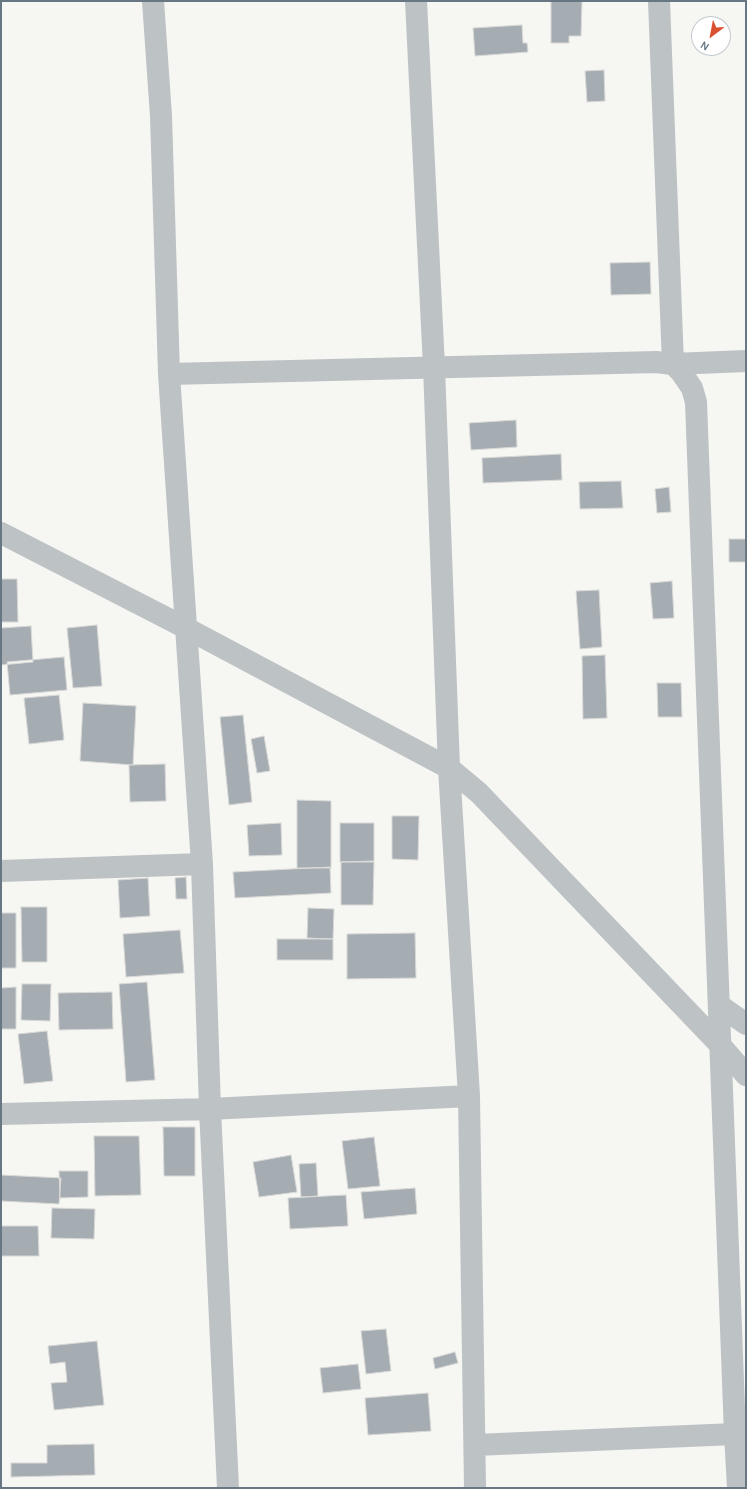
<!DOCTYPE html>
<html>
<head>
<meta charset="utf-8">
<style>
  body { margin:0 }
  #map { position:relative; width:747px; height:1489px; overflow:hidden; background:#f6f6f3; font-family:Karla,sans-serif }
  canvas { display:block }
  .frame { position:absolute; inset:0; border:2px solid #677783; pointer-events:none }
  .north { position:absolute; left:691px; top:16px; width:40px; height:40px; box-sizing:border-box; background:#fff; border:1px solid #c2c9cd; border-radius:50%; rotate:212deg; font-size:11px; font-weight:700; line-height:16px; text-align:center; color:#677783 }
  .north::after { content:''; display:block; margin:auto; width:14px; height:18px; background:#d95130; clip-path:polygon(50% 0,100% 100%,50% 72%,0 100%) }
</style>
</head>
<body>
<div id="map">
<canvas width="747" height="1489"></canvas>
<div class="frame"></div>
<div class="north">N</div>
</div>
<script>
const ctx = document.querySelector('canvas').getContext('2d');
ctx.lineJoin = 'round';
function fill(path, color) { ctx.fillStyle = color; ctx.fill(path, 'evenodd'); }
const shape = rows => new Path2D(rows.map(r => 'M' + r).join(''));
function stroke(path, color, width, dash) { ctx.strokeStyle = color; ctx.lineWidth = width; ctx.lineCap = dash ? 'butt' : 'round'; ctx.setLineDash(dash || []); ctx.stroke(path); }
const building = shape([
  [551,1,582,1,581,36,569,36,569,43,551,43,551,1],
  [522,25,523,43,527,43,528,52,475,56,473,28,522,25],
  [604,70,605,101,587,102,585,71,604,70],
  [650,262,651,294,611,295,610,263,650,262],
  [516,420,517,447,471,450,469,423,516,420],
  [561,454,562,480,483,483,482,458,561,454],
  [621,481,623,508,580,509,579,482,621,481],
  [669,487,671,512,657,513,655,489,669,487],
  [729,539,746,539,746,562,729,562,729,539],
  [1,579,17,579,18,622,1,622,1,579],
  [672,581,674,618,653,619,650,583,672,581],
  [599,590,602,647,580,649,576,591,599,590],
  [97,625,102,686,73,688,67,628,97,625],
  [31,626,33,662,1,665,1,628,31,626],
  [605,655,607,718,583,719,582,656,605,655],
  [64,657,67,690,10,695,7,662,64,657],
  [657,683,681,683,682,717,658,717,657,683],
  [59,695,64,740,29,744,24,698,59,695],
  [83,703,136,706,133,765,80,761,83,703],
  [243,715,252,802,229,805,220,717,243,715],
  [264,736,270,771,257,773,251,739,264,736],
  [165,764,166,801,130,802,129,765,165,764],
  [297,800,331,801,331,868,297,868,297,800],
  [392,816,419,816,418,860,392,859,392,816],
  [281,823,282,855,249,856,247,825,281,823],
  [340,823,374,823,374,861,340,862,340,823],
  [341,862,374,862,373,905,341,905,341,862],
  [330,867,331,893,235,898,233,872,330,867],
  [186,877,187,899,176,899,175,878,186,877],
  [148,878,150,916,120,918,118,880,148,878],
  [21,907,47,907,47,962,22,962,21,907],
  [308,908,334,909,333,939,307,938,308,908],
  [1,913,16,913,16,968,1,968,1,913],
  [180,930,184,973,126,977,123,934,180,930],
  [415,933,416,978,347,979,347,934,415,933],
  [277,939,333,939,333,960,277,960,277,939],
  [147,982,155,1080,126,1082,119,984,147,982],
  [22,984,51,984,50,1021,21,1020,22,984],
  [16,987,16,1029,1,1029,1,988,16,987],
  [112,992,113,1029,59,1030,58,993,112,992],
  [47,1031,53,1081,24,1084,18,1034,47,1031],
  [163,1127,195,1127,195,1176,164,1176,163,1127],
  [94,1136,139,1136,141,1195,95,1196,94,1136],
  [374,1137,380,1186,348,1189,342,1141,374,1137],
  [291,1155,297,1192,259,1197,253,1162,291,1155],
  [316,1163,318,1196,301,1197,299,1164,316,1163],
  [59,1171,88,1171,88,1197,60,1198,59,1171],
  [1,1175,61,1178,59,1204,1,1201,1,1175],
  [415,1188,417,1214,364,1219,361,1192,415,1188],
  [346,1195,348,1226,290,1229,288,1198,346,1195],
  [52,1208,95,1209,94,1239,51,1238,52,1208],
  [1,1226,38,1226,39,1256,1,1256,1,1226],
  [386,1329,391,1371,366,1374,361,1331,386,1329],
  [97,1341,104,1405,54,1410,51,1383,67,1382,65,1362,50,1364,48,1346,97,1341],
  [455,1352,458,1363,435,1369,433,1358,455,1352],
  [358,1364,361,1389,323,1393,320,1368,358,1364],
  [428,1393,431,1431,368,1435,365,1398,428,1393],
  [94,1444,95,1475,11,1477,11,1463,47,1463,47,1445,94,1444]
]);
const minor = shape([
  [153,1,161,116,169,374,202,864,210,1109,228,1488],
  [416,1,434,367,449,768,469,1096,475,1488],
  [659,1,673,364,746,361],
  [169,374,656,362,673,364,681,372,692,388,696,402,735,1434,738,1488],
  [1,533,186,628,449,768,479,793,721,1046,746,1075],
  [1,871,202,864],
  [719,1005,746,1024],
  [1,1114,210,1109,469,1096],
  [475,1445,735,1434]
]);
fill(building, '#a5adb3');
stroke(building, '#d8d8d6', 1);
stroke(minor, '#bdc2c5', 22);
</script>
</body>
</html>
